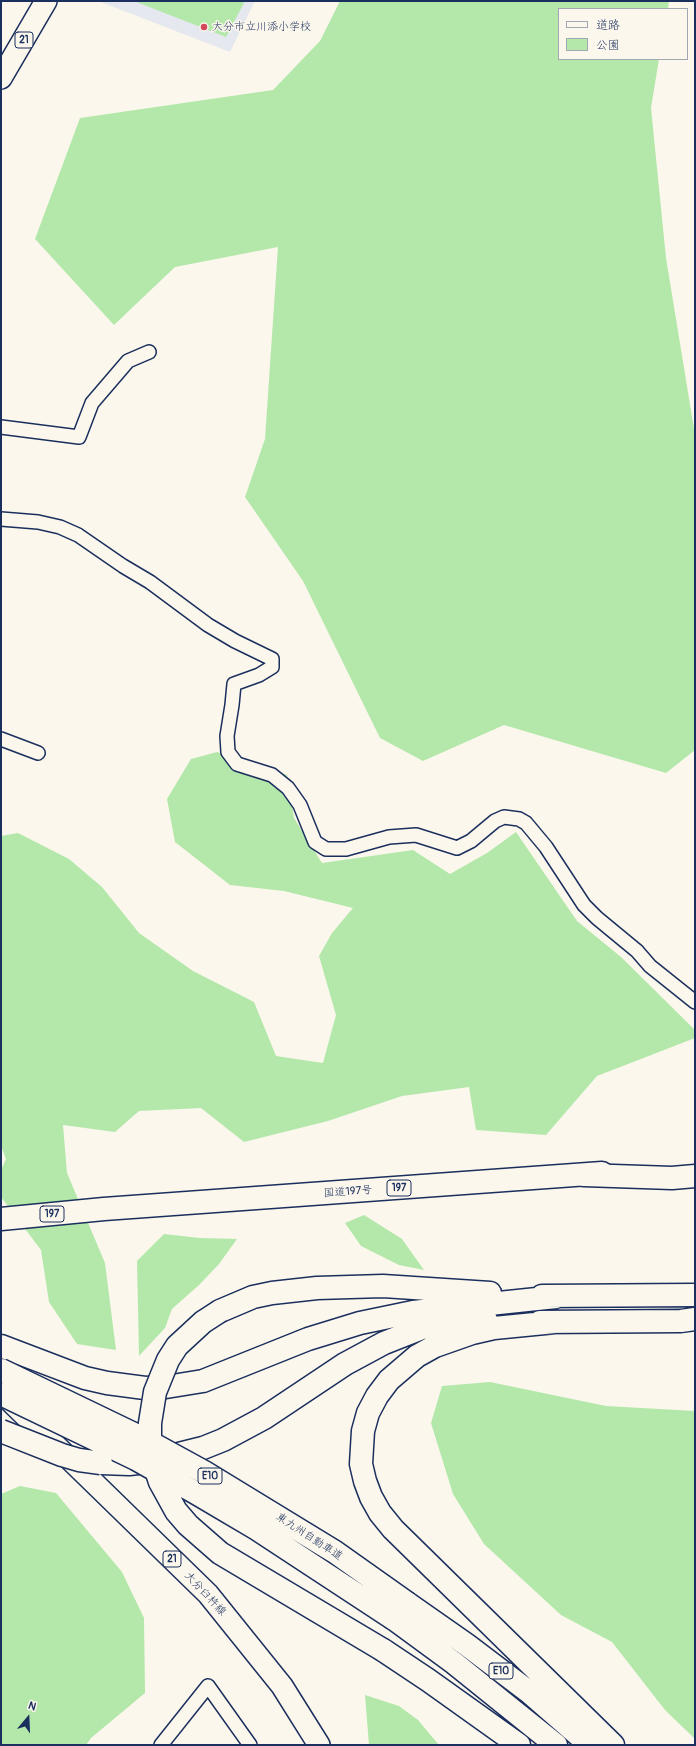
<!DOCTYPE html>
<html>
<head>
<meta charset="utf-8">
<style>
  body { margin:0 }
  #map { position:relative; width:696px; height:1746px; overflow:hidden; background:#fbf7ec; font-family:Pangolin,"Klee One",sans-serif }
  canvas { display:block }
  .frame { position:absolute; inset:0; border:2px solid #1b2f5e; pointer-events:none }
  .legend { position:absolute; left:558px; top:8px; width:130px; height:52px; box-sizing:border-box; background:#fbf7ec; border:1px solid #a1a7b3; margin:0; padding:5px 7px; list-style:none; font-size:12px; color:#1b2f5e }
  .legend li { display:flex; align-items:center; gap:8px; height:20px }
  .legend b { width:20px; border:1px solid #a1a7b3 }
  .north { position:absolute; left:8px; top:1698px; width:40px; height:40px; -webkit-text-stroke:3px #fbf7ec; paint-order:stroke; rotate:19deg; font-size:11px; font-weight:700; line-height:16px; text-align:center; color:#1b2f5e }
  .north::after { content:''; display:block; margin:auto; width:14px; height:18px; background:#1b2f5e; clip-path:polygon(50% 0,100% 100%,50% 72%,0 100%) }
</style>
</head>
<body>
<div id="map">
<canvas width="696" height="1746"></canvas>
<div class="frame"></div>
<ul class="legend">
<li><b style="height:5px;background:#fbf7ec"></b>道路</li>
<li><b style="height:11px;background:#b3e8aa"></b>公園</li>
</ul>
<div class="north">N</div>
</div>
<script>
const ctx = document.querySelector('canvas').getContext('2d');
ctx.lineJoin = 'round';
function fill(path, color) { ctx.fillStyle = color; ctx.fill(path, 'evenodd'); }
const shape = rows => new Path2D(rows.map(r => 'M' + r).join(''));
function stroke(path, color, width, dash) { ctx.strokeStyle = color; ctx.lineWidth = width; ctx.lineCap = dash ? 'butt' : 'round'; ctx.setLineDash(dash || []); ctx.stroke(path); }
function write(font, color, halo, rows, align = 'center') {
  ctx.font = font + ' Pangolin,"Klee One",sans-serif'; ctx.lineWidth = 3; ctx.setLineDash([]); ctx.textBaseline = 'middle'; ctx.strokeStyle = halo; ctx.fillStyle = color; for (const [text, x, y, turn = 0] of rows) {
    ctx.save(); ctx.translate(x, y); ctx.rotate((+turn || 0) * Math.PI / 180); ctx.textAlign = isNaN(turn) ? turn : align; if (halo) ctx.strokeText(text, 0, 0); ctx.fillText(text, 0, 0); ctx.restore();
  }
}
const built = shape([
  [98,1,255,1,230,52]
]);
const green = shape([
  [134,1,245,1,226,37],
  [340,1,669,1,668,9,559,9,559,59,659,59,651,108,666,258,695,435,695,750,666,773,504,725,423,761,380,738,303,581,245,497,265,439,278,247,175,267,114,325,35,239,80,118,273,90,320,41],
  [217,752,287,775,294,818,322,863,413,850,450,874,487,853,516,832,577,921,621,957,695,1030,695,1038,597,1076,546,1135,476,1130,469,1087,402,1096,328,1121,244,1142,201,1108,139,1111,115,1132,63,1125,67,1173,105,1263,116,1350,77,1344,49,1302,41,1250,1,1197,1,1170,6,1159,1,1146,1,836,18,833,69,859,102,887,139,933,193,971,254,1002,276,1056,323,1063,336,1015,319,956,332,933,353,908,284,891,230,885,175,842,167,799,191,759],
  [364,1215,402,1239,424,1270,399,1265,361,1246,345,1223],
  [164,1234,200,1238,237,1239,219,1264,199,1285,172,1309,165,1328,139,1356,137,1261],
  [490,1382,606,1406,695,1411,695,1739,665,1710,612,1642,561,1615,484,1544,453,1494,431,1423,442,1386],
  [20,1486,56,1493,122,1572,144,1618,145,1693,91,1738,86,1745,1,1745,1,1494],
  [365,1695,399,1706,418,1720,439,1745,369,1745]
]);
const minor = shape([
  [1,427,79,437,92,403,128,361,149,352],
  [1,519,38,522,60,527,78,535,123,566,150,582,208,625,235,641,272,659,272,667,259,675,234,684,232,705,227,736,228,752,237,764,272,775,288,788,300,805,315,842,326,849,346,849,389,837,416,835,457,848,471,841,495,821,504,817,519,819,526,823,546,847,584,905,597,918,637,951,650,966,695,1002],
  [1,739,38,753],
  [161,1745,208,1686,250,1745]
]);
const primary = shape([
  [1,78,46,1],
  [9,1400,208,1594,282,1686,319,1745]
]);
const trunk = shape([
  [1,1219,104,1209,602,1173]
]);
const motorway = shape([
  [584,1175,672,1178,695,1176],
  [542,1296,695,1295],
  [220,1311,253,1297,272,1293,317,1288,383,1286,490,1293],
  [540,1322,681,1321,695,1319],
  [555,1322,494,1328,472,1333,435,1346,417,1356,389,1380,377,1396,368,1413,363,1431,361,1464,365,1481,371,1497,380,1513,393,1529,613,1745],
  [1,1346,85,1378,107,1383,145,1388,166,1387,203,1381,308,1339,360,1323,413,1312,556,1297],
  [101,1463,129,1464,147,1462,203,1448,223,1440,264,1418,345,1364,384,1343,422,1328,443,1323,486,1320],
  [407,1603,467,1645,529,1692,590,1745],
  [394,1619,454,1663,556,1745],
  [383,1650,428,1680,519,1745]
]);
const motorwayBridge = shape([
  [220,1311,203,1322,177,1346,168,1360,155,1392,150,1423,150,1438,155,1467,160,1482,176,1511,188,1525,220,1553,383,1650],
  [1,1370,140,1437,204,1472,335,1552,407,1603],
  [1,1394,136,1459,196,1493,257,1529,394,1619],
  [1,1431,62,1455,79,1460,101,1463]
]);
const markers = [
  [204,27,4,"#d1495b"]
];
const shields = [
  [24,40,18],
  [399,1188,24],
  [52,1214,24],
  [210,1476,24],
  [172,1559,18],
  [501,1671,24]
];
const shieldNames = [
  ["21",24,40],
  ["197",399,1188],
  ["197",52,1214],
  ["E10",210,1476],
  ["21",172,1559],
  ["E10",501,1671]
];
const poiNames = [
  ["大分市立川添小学校",212,27]
];
const streetNames = [
  ["国道197号",348,1192,-4],
  ["東九州自動車道",309,1537,33],
  ["大分臼杵線",205,1594,47]
];
fill(built, '#e6e8ef');
fill(green, '#b3e8aa');
stroke(minor, '#1b2f5e', 16);
stroke(primary, '#1b2f5e', 24);
stroke(trunk, '#1b2f5e', 25);
stroke(motorway, '#1b2f5e', 25);
stroke(minor, '#fbf7ec', 13);
stroke(primary, '#fbf7ec', 21);
stroke(trunk, '#fbf7ec', 22);
stroke(motorway, '#fbf7ec', 22);
stroke(motorwayBridge, '#1b2f5e', 25, []);
stroke(motorwayBridge, '#fbf7ec', 22);
for (const [x, y, r, color] of markers) { const dot = new Path2D(); dot.arc(x, y, r, 0, 2 * Math.PI); ctx.fillStyle = color; ctx.fill(dot); stroke(dot, '#fbf7ec', 1.5); }
for (const [x, y, w] of shields) { const box = new Path2D(); box.roundRect(x - w / 2, y - 8, w, 16, 3); ctx.fillStyle = '#fbf7ec'; ctx.fill(box); stroke(box, '#1b2f5e', 1); }
write('bold 10px', '#1b2f5e', null, shieldNames);
write('11px', '#1b2f5e', '#fbf7ec', poiNames, 'left');
write('11px', '#1b2f5e', '#fbf7ec', streetNames);
</script>
</body>
</html>
